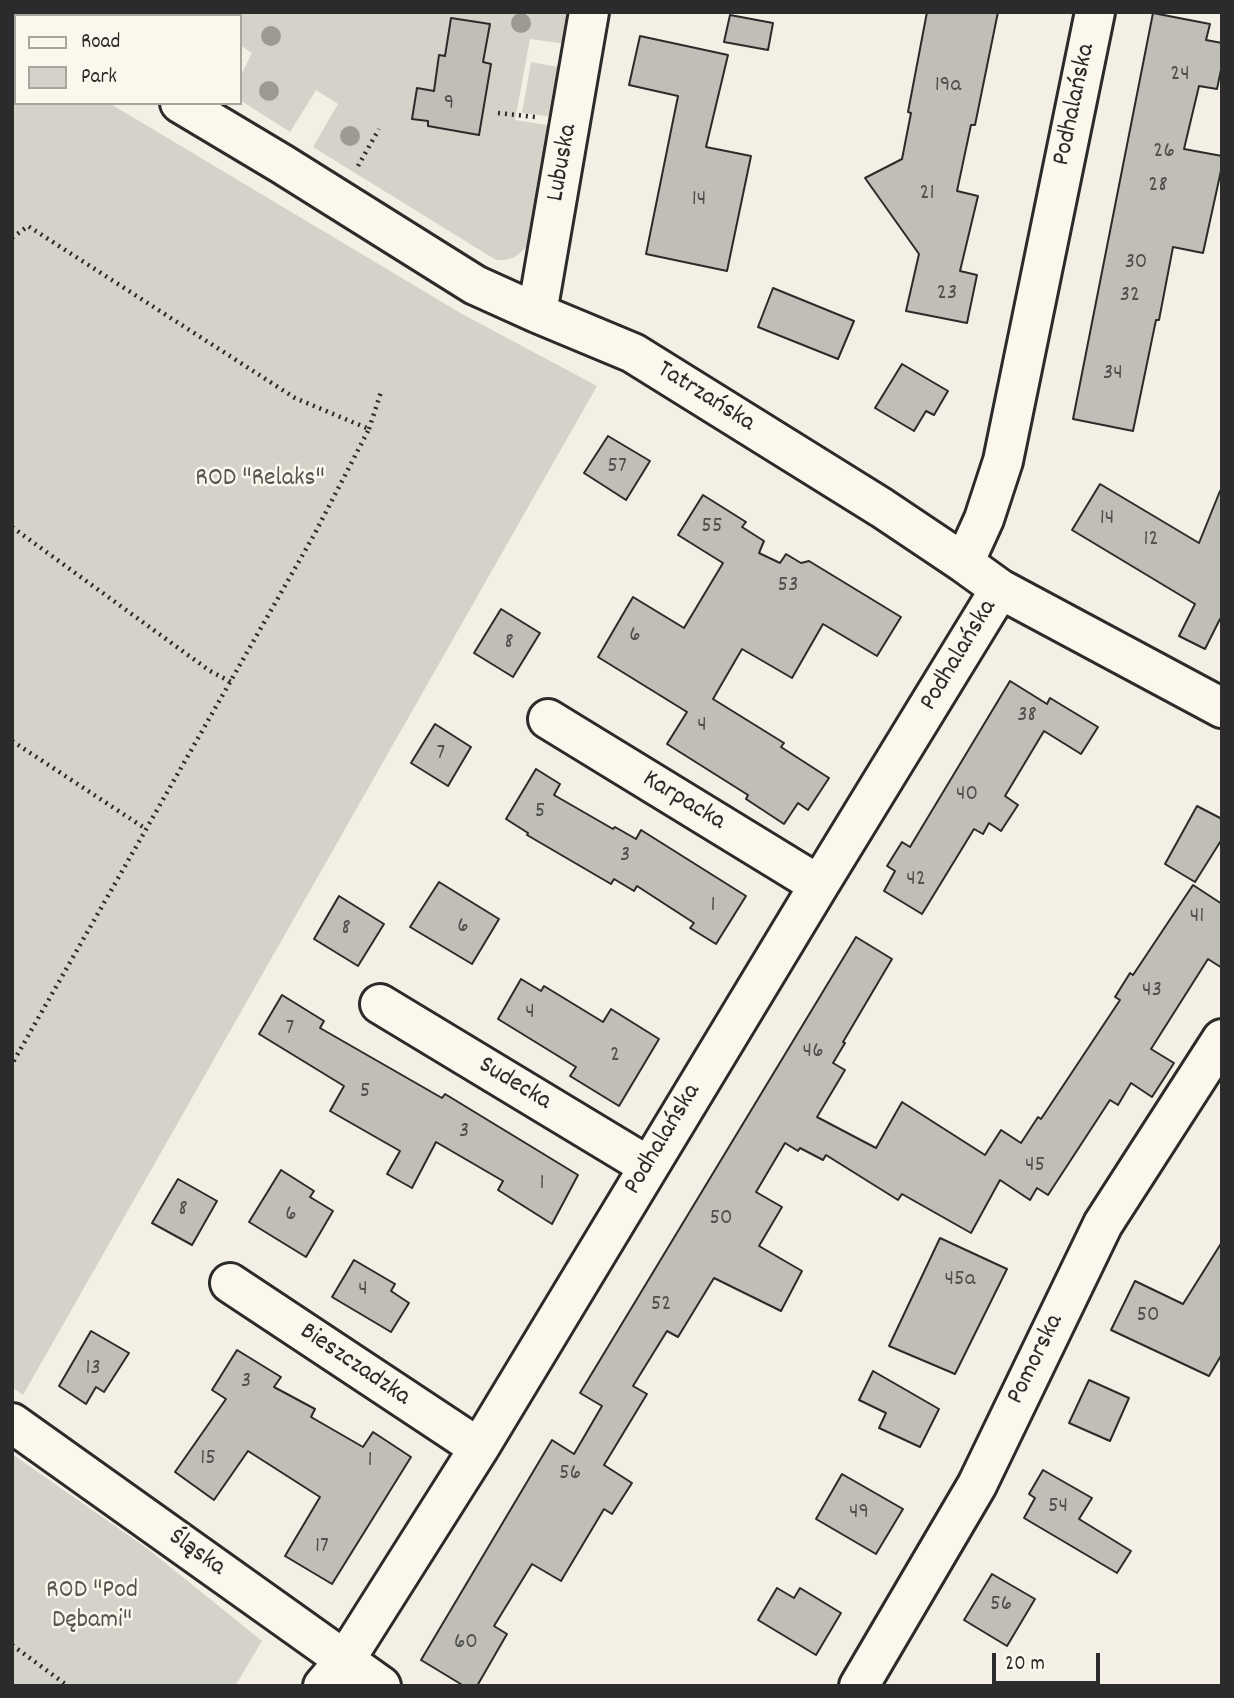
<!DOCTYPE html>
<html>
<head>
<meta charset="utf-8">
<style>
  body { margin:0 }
  #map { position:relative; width:1234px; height:1698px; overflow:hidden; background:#f3efe4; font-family:Dekko,sans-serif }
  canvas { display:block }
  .frame { position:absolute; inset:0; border:14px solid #2b2b2b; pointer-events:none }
  .legend { position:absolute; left:14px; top:14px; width:228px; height:91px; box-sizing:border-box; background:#fbf7ec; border:2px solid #a8a59f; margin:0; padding:9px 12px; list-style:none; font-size:21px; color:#2b2b2b }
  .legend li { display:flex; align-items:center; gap:14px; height:35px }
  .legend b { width:35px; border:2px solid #a8a59f }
  .scale { position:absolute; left:992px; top:1653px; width:108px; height:32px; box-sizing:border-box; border:4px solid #2b2b2b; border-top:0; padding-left:9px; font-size:21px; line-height:24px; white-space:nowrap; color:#2b2b2b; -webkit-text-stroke:5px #fbf7ec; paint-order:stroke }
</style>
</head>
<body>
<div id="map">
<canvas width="1234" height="1698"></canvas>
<div class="frame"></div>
<ul class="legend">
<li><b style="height:9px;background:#fbf7ec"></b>Road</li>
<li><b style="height:19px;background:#d5d2c9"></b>Park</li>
</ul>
<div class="scale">20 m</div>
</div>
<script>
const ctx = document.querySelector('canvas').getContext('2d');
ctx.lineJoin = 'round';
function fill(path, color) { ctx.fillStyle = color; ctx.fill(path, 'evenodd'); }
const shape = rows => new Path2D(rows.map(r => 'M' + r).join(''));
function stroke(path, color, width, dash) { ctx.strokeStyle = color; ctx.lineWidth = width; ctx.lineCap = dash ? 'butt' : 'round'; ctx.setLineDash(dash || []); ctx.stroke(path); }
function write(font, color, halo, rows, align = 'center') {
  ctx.font = font + ' Dekko,sans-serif'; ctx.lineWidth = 5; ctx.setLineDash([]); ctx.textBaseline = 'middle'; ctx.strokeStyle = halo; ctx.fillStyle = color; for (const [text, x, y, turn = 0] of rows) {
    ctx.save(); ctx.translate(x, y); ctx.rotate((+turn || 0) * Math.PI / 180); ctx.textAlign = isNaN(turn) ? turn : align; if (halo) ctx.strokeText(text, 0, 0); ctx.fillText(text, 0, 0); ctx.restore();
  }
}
const green = shape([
  [180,12,572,12,567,44,530,39,515,120,554,126,534,237,529,245,515,257,505,260,496,260,313,147,338,104,316,90,290,132,240,100,240,77,252,53,240,45,240,16,179,16],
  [12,45,16,47,16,103,109,103,462,314,597,386,23,1395,12,1387],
  [531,62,564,68,556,117,522,113],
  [12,1454,148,1549,262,1641,235,1686,12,1686]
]);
const building = shape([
  [927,12,998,12,975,125,971,125,957,191,978,196,960,271,977,275,967,323,906,311,919,254,865,178,902,159,911,113,908,112,927,12],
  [1153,13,1210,24,1206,40,1222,43,1222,65,1217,89,1199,86,1184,149,1222,156,1222,166,1203,253,1173,247,1159,320,1156,320,1133,431,1073,419,1153,13],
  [730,15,773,23,768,50,724,42,730,15],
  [451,18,490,24,483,62,491,64,479,135,428,126,428,121,412,119,417,88,434,91,439,55,445,56,451,18],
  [640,36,728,55,706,147,751,156,727,271,646,254,678,96,629,85,640,36],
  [773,288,854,321,838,359,758,327,773,288],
  [902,364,948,391,934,415,926,411,914,431,875,408,902,364],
  [608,436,650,461,626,500,584,473,608,436],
  [1100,484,1199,543,1220,491,1222,491,1222,620,1220,619,1205,649,1179,636,1195,604,1072,530,1100,484],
  [703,495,746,522,742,527,764,541,759,553,780,563,786,554,801,563,809,561,901,617,877,656,823,624,792,678,742,649,713,699,784,743,781,747,829,778,808,810,798,803,784,824,746,799,748,795,667,744,687,712,598,657,633,597,684,628,723,563,678,535,703,495],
  [501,609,540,633,513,677,474,653,501,609],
  [1010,681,1047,704,1050,698,1098,727,1081,754,1044,731,1005,796,1018,805,1001,831,989,823,983,834,974,829,922,914,884,891,895,871,887,866,902,842,910,847,1010,681],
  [435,724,471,747,448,786,411,763,435,724],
  [536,769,560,784,554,795,613,829,615,827,636,839,641,830,746,896,716,944,690,928,694,923,637,886,634,891,614,879,611,884,527,835,528,833,506,819,536,769],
  [1197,806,1222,819,1222,839,1195,882,1165,864,1197,806],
  [439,882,499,919,472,964,410,927,439,882],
  [1193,885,1222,904,1222,968,1208,959,1151,1049,1174,1063,1152,1097,1131,1083,1118,1105,1110,1100,1048,1195,1037,1188,1030,1200,1000,1180,971,1233,902,1194,898,1200,826,1155,823,1160,800,1148,798,1151,785,1143,756,1192,782,1207,759,1246,802,1271,781,1311,714,1278,678,1337,667,1331,633,1386,647,1394,604,1465,632,1483,612,1514,604,1509,561,1581,532,1564,494,1626,507,1634,477,1686,464,1686,421,1660,552,1440,574,1454,602,1406,580,1393,856,937,892,959,843,1042,845,1043,833,1063,845,1070,817,1117,876,1148,902,1102,985,1155,1001,1130,1021,1143,1038,1117,1041,1119,1120,1000,1115,997,1130,973,1133,975,1193,885],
  [339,896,384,924,358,966,314,939,339,896],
  [521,979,541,991,544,986,603,1022,611,1009,659,1039,619,1106,570,1076,576,1067,498,1019,521,979],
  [282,995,324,1021,320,1028,442,1098,445,1094,578,1175,552,1224,498,1190,503,1181,436,1142,412,1188,387,1174,400,1151,330,1111,344,1086,259,1034,282,995],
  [281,1170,314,1191,310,1197,333,1211,306,1257,249,1222,281,1170],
  [178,1179,217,1201,192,1245,152,1223,178,1179],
  [940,1238,1007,1269,955,1374,889,1346,940,1238],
  [1222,1242,1222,1354,1209,1376,1111,1330,1135,1281,1183,1304,1222,1242],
  [354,1260,395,1284,391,1291,409,1303,391,1332,332,1297,354,1260],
  [91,1331,129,1353,104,1392,96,1387,86,1404,59,1386,91,1331],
  [237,1350,281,1377,274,1387,315,1409,311,1417,363,1447,373,1432,411,1457,332,1584,285,1556,320,1497,248,1451,214,1500,175,1472,226,1399,212,1390,237,1350],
  [873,1371,939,1409,920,1447,879,1428,886,1413,859,1400,873,1371],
  [1089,1380,1129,1398,1110,1441,1069,1423,1089,1380],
  [1043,1470,1092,1498,1079,1519,1131,1551,1117,1573,1024,1518,1035,1498,1029,1494,1043,1470],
  [842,1474,903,1509,876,1554,816,1519,842,1474],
  [992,1574,1035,1599,1007,1646,964,1620,992,1574],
  [777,1588,794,1598,800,1588,841,1613,816,1655,758,1620,777,1588]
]);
const path = shape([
  [81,12,86,16],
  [498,113,535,117],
  [358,166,379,129],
  [12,238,28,226,295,398,369,429,314,535,12,1064],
  [369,429,381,392],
  [12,527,210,671,231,682],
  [12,741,146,829],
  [12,1645,68,1686]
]);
const minor = shape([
  [32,12,37,16],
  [180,103,282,164,475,285,537,313,633,353,882,508,964,563,1000,589,1222,708],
  [537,313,589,12],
  [964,563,984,519,1003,461,1095,12],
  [548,719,819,885],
  [380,1004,648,1166],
  [230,1283,479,1448],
  [12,1423,381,1686],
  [323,1686,345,1660,479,1448,819,885,1000,589],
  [859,1686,977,1485,1103,1224,1222,1039]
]);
const trees = [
  [521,23],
  [271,36],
  [269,91],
  [350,136]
];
const numberNames = [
  ["24",1180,76],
  ["19a",948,87],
  ["9",449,105],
  ["26",1164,153],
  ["28",1158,187],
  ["21",927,195],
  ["14",699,201],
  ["30",1136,264],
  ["23",947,295],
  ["32",1130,297],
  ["34",1113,375],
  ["57",617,468],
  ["14",1107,520],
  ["55",712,528],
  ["12",1151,541],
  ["53",788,587],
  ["6",635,637],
  ["8",509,644],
  ["38",1027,717],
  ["4",702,727],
  ["7",441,755],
  ["40",967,796],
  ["5",540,813],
  ["3",625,857],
  ["42",916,881],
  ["1",713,907],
  ["41",1197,918],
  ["6",463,928],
  ["8",346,930],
  ["43",1152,992],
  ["4",530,1014],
  ["7",290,1030],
  ["46",813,1053],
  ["2",615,1057],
  ["5",365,1093],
  ["3",464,1133],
  ["45",1035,1167],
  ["1",542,1185],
  ["8",183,1211],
  ["6",291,1216],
  ["50",721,1220],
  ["45a",960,1281],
  ["4",363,1291],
  ["52",661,1306],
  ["50",1148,1317],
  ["13",93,1370],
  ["3",246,1383],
  ["15",208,1460],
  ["1",370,1462],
  ["56",570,1475],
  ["54",1058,1508],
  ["49",859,1514],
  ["17",322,1548],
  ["56",1001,1606],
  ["60",466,1644]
];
const streetNames = [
  ["Podhalańska",1076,105,-78],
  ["Lubuska",564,163,-80],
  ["Tatrzańska",705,398,32],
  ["Podhalańska",960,656,-59],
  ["Karpacka",683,802,31],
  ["Sudecka",514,1085,31],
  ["Podhalańska",664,1140,-59],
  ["Pomorska",1037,1360,-64],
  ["Bieszczadzka",354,1366,34],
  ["Śląska",196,1554,35]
];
const parkNames = [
  ["ROD \"Relaks\"",260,480],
  ["ROD \"Pod",92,1592],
  ["Dębami\"",92,1622]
];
fill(green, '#d5d2c9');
fill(building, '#c0beb6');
stroke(building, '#2b2b2b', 2);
stroke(minor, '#2b2b2b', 44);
stroke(path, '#2b2b2b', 4.5, [2, 5]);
stroke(minor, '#fbf7ec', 38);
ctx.fillStyle = '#9d9a94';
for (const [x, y] of trees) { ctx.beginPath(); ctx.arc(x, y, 10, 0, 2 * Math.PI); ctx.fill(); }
write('23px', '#50504e', null, numberNames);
write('26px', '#2b2b2b', '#fbf7ec', streetNames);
write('26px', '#565552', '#fbf7ec', parkNames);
</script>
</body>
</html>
